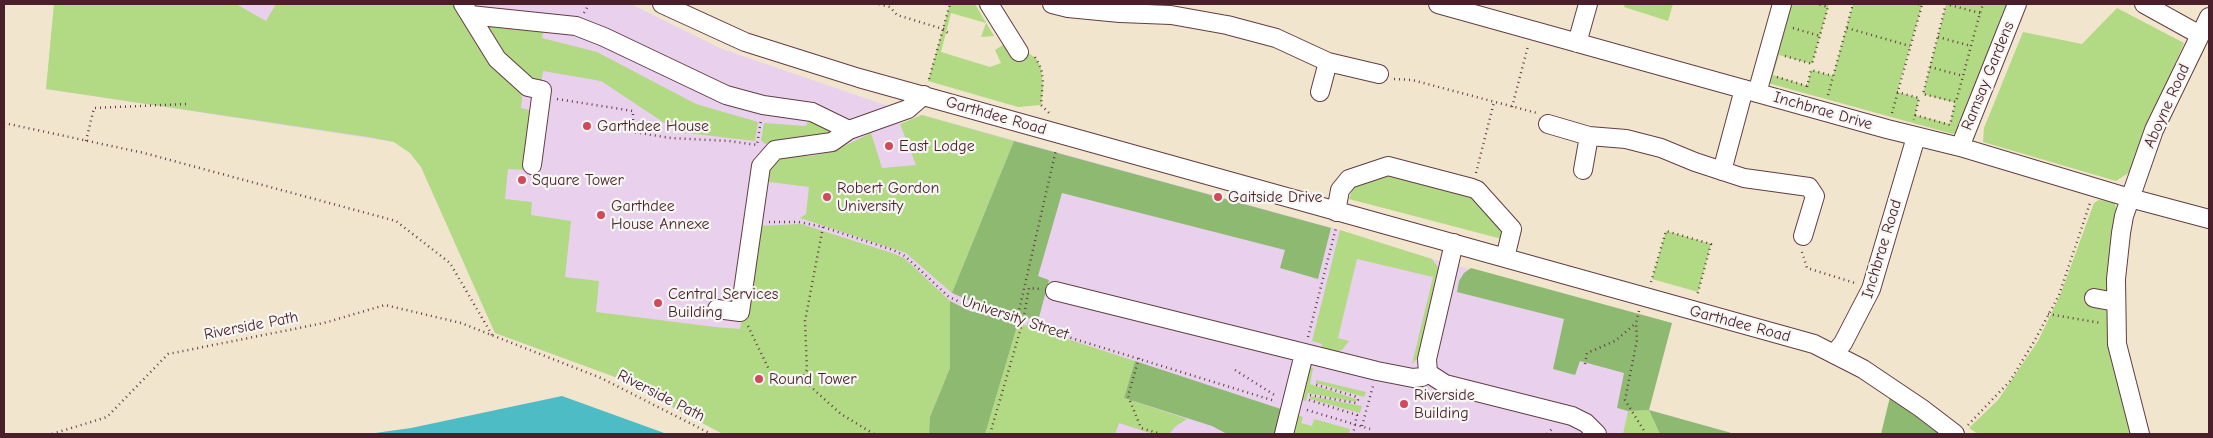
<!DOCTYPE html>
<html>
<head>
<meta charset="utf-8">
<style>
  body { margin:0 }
  #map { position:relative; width:2213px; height:438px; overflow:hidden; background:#f2e5ce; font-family:"Comic Neue",sans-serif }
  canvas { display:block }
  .frame { position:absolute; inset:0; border:5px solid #4a1f2b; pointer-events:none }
</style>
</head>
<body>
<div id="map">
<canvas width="2213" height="438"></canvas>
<div class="frame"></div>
</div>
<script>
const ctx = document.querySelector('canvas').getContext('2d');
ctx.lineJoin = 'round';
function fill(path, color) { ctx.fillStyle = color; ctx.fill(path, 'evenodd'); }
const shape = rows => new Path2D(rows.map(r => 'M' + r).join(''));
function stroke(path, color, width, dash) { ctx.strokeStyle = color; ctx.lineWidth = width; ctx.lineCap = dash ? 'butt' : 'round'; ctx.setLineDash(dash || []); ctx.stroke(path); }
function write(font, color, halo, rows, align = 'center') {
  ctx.font = font + ' "Comic Neue",sans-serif'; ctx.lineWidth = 4.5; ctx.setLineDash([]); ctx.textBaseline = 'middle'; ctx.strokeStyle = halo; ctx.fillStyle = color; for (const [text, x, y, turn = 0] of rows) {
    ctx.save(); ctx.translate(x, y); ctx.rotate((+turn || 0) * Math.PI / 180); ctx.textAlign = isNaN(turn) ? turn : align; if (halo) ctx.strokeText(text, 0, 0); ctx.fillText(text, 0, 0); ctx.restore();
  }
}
const built = shape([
  [54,4,631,4,722,49,894,108,900,124,922,115,1340,230,1432,259,1672,323,1649,410,1735,434,723,434,615,377,495,333,421,167,410,153,394,142,46,89]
]);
const green = shape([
  [54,4,236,4,266,21,276,4,455,4,521,88,522,99,521,108,533,111,525,170,508,169,505,199,532,202,531,215,571,221,565,277,599,281,596,312,715,327,740,329,756,226,801,224,892,253,904,258,950,301,950,368,930,417,929,434,723,434,615,377,495,333,421,167,410,153,394,142,368,137,46,89],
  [950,4,975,4,994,36,981,37,986,23,951,13,941,52,990,67,1001,63,995,50,1006,43,1025,51,1036,58,1041,68,1043,88,1041,105,1018,107,928,81],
  [1625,4,1673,4,1668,21,1624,7],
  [1785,4,1829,4,1812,64,1779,55,1773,75,1807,86,1811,70,1833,76,1853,4,1922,5,1897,92,1919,98,1915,115,1950,124,1955,103,1923,94,1946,5,1944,4,2010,4,1958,131,1953,134,1764,82],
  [2117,8,2184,43,2130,172,2116,181,1983,142,1984,128,2023,32,2082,44],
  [485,26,544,29,542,38,597,52,696,104,758,122,755,141,678,132,601,81,543,71,541,85,530,79,502,55],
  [922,115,1014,141,952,293,906,253,800,218,806,214,809,187,762,181,770,165,783,156,811,156,834,151,871,133,882,168,916,165,900,124],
  [810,116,831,129,828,137,777,140,765,144,761,140,764,123,806,126],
  [1390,171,1476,197,1504,228,1502,239,1349,199,1354,185],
  [2099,200,2114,202,2118,212,2113,359,2117,381,2134,434,1978,434,1969,428,1998,400,2038,341,2061,293,2094,203],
  [1340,230,1432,259,1439,269,1418,358,1412,364,1433,277,1357,259,1338,338,1349,341,1342,350,1332,353,1321,350,1322,344,1312,341],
  [1666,231,1711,244,1698,292,1652,279],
  [1018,323,1135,361,1124,398,1187,419,1176,426,1169,434,1153,434,1119,423,1115,434,985,434],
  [1307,367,1313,368,1310,384,1356,399,1356,402,1308,393,1306,401,1298,399],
  [1316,380,1366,392,1364,397,1316,383],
  [1310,396,1362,406,1360,413,1310,399],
  [1649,410,1660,434,1623,434,1628,411],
  [1295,414,1303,417,1301,423,1312,426,1314,419,1350,429,1349,434,1290,434]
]);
const forest = shape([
  [1014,141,1331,228,1318,279,1280,268,1285,250,1062,193,1038,276,1049,280,1038,321,973,302,952,293],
  [1471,268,1672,323,1649,410,1735,434,1660,434,1649,410,1628,411,1617,408,1624,373,1580,361,1575,375,1553,369,1564,319,1457,292,1459,281,1464,273],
  [950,301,970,311,1018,323,985,434,929,434,930,417,950,368],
  [1135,361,1287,411,1280,434,1227,434,1212,426,1124,398],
  [1890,397,1939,434,1881,434]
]);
const water = shape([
  [562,396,667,434,368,434,411,428]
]);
const path = shape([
  [879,4,890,7,897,15,943,29,948,33],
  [584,13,589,4],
  [1980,13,1946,4,1923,94,1956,102,1957,98,1963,76,1971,46,1980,13,1983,4],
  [1793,28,1820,36],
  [1847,28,1910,46],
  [1938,37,1971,46],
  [1785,56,1812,64,1828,7,1818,4],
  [1035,57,1041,68,1043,79,1041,105,1050,114],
  [1930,67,1963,76],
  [1777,77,1807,86],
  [929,79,950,4],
  [1394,79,1412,80,1537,113],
  [1807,87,1811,70,1833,76],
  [1897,92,1919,98,1914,120],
  [1828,95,1853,4],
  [557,99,633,111,633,132,671,138,729,141,757,145,761,120],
  [1512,107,1528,46],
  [1892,113,1922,5,1918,4],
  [1915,115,1950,125,1955,103],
  [4,123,144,153,396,221,450,263,492,335],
  [86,141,94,108,186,104],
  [1476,173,1494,102],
  [769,222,799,222,823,227,893,250,905,256,949,297,971,307,1275,401],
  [1802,252,1807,268,1855,283],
  [1651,282,1666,231,1711,244,1697,296],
  [1639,311,1636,323,1637,340,1625,400,1646,434],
  [2048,314,2101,323],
  [1017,319,1056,150],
  [748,326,776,384,792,382,802,379,807,370,805,321,823,227],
  [1308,337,1336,228],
  [1139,358,1128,396,1141,428,1161,434],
  [1585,364,1587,353,1615,341,1635,324],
  [1235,370,1276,396],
  [802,379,841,414,874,434],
  [1310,395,1356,403,1358,400,1357,397,1314,384],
  [1309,400,1357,415,1353,434],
  [1307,410,1370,429],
  [1968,425,2010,381,2035,340,2059,295,2090,203],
  [1362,426,1373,386],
  [52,434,107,417,168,354,324,323,385,305,461,323,601,378,711,434],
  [990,434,1023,321,1029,288,1041,289],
  [1547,434,1553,428]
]);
const minor = shape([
  [463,4,497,59,528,87,542,90,532,165],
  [662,4,745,42,859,78,1814,344,1863,369,1921,408,1955,434],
  [989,4,1019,52],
  [1052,4,1068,8,1120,13,1171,15,1227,25,1276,38,1328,62,1379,74],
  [1438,4,1887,129,1960,147,2130,198,2209,219],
  [2144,4,2200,35],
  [470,15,576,26,604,37,726,95,763,105,812,112,849,130,908,109,924,95],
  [1577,43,1588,4],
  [1320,92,1328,62],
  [1757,93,1782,4],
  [1548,124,1589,136,1626,139,1661,148,1695,162,1744,178,1809,187,1815,196,1803,236],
  [1960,147,2017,4],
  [1583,170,1589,136],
  [1722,171,1744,89],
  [1336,212,1340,190,1349,179,1388,166,1472,188,1477,190,1512,229,1505,258],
  [1454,243,1427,359,1428,373,1445,384,1572,416,1586,423,1597,434],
  [1055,291,1377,371,1413,378,1422,377,1428,373],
  [2094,298,2116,302],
  [717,309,740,312,761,166,775,150,832,142,849,130],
  [1834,354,1843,343,1871,289,1916,137],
  [1284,434,1304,354],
  [2140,434,2117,344,2116,279,2121,233,2124,216,2154,130,2209,17]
]);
const markers = [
  [587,126,5,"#d1495b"],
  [889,146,5,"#d1495b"],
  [522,180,5,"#d1495b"],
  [827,197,5,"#d1495b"],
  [1218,197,5,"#d1495b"],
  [601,215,5,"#d1495b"],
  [658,303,5,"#d1495b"],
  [759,379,5,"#d1495b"],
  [1404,404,5,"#d1495b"]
];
const streetNames = [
  ["Ramsay Gardens",1988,76,-68],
  ["Aboyne Road",2167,106,-66],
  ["Inchbrae Drive",1823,111,16],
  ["Garthdee Road",996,116,16],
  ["Inchbrae Road",1882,249,-73],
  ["University Street",1015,318,18],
  ["Garthdee Road",1740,324,15],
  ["Riverside Path",251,326,-11],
  ["Riverside Path",661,396,27]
];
const poiNames = [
  ["Garthdee House",597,126],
  ["East Lodge",899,146],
  ["Square Tower",532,180],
  ["Robert Gordon",837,188],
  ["University",837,206],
  ["Gaitside Drive",1228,197],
  ["Garthdee",611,206],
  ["House Annexe",611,224],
  ["Central Services",668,294],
  ["Building",668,312],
  ["Round Tower",769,379],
  ["Riverside",1414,395],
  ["Building",1414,413]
];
fill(built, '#e9d1ed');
fill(green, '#b2d983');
fill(forest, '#8db971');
fill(water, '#4ebcc5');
stroke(minor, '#633d43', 20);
stroke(path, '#633d43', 2.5, [1, 4]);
stroke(minor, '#fff', 18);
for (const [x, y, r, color] of markers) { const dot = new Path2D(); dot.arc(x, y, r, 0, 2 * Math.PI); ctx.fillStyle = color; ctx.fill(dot); stroke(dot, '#f6f6f2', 2); }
write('16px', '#4a1f2b', '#f6f6f2', streetNames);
write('16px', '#4a1f2b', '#f6f6f2', poiNames, 'left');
</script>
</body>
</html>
